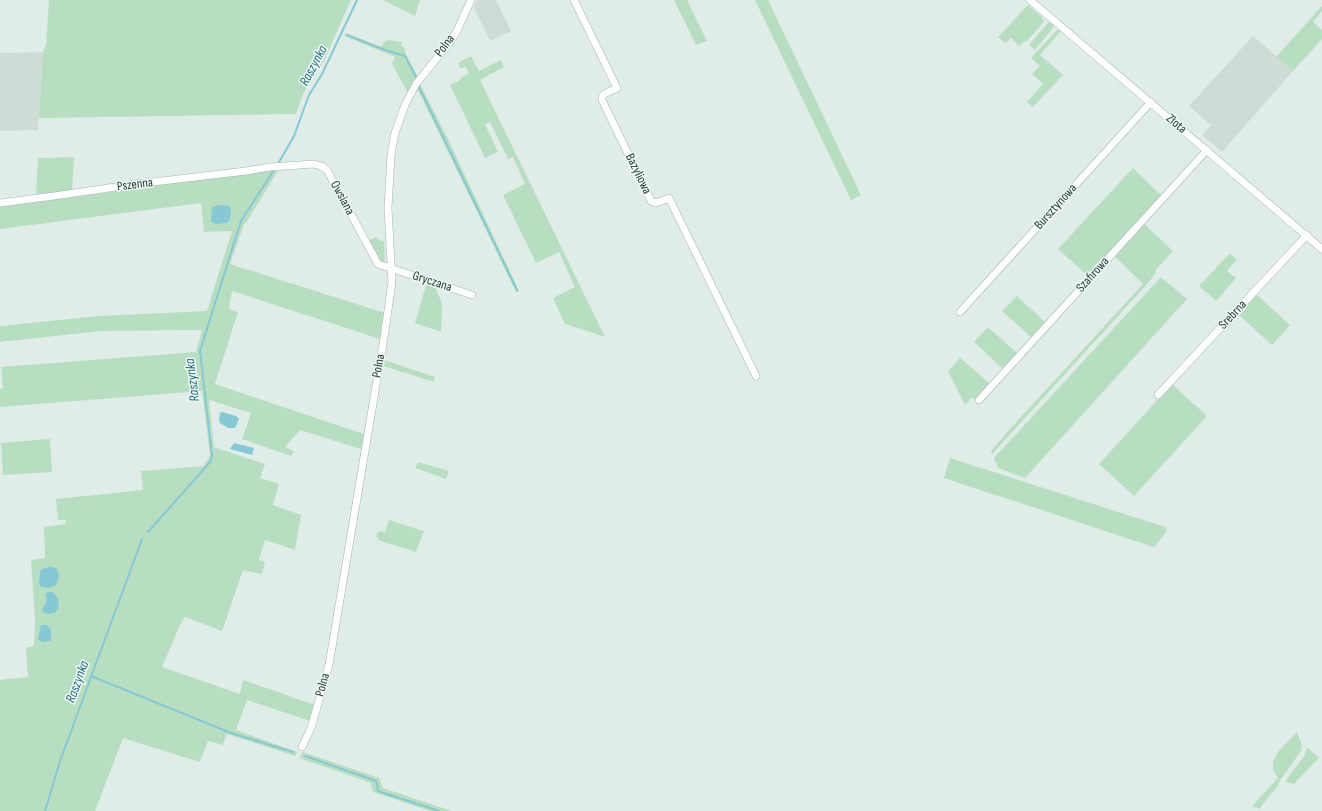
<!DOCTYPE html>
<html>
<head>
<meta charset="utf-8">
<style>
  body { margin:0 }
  canvas { display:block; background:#e0ece7 }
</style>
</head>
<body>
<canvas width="1322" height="811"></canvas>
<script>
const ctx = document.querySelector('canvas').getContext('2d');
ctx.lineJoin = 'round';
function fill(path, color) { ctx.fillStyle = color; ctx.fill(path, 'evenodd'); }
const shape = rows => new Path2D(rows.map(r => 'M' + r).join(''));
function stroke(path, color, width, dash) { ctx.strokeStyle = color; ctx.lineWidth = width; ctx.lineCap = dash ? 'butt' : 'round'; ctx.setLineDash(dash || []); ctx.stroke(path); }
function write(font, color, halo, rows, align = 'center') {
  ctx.font = font + ' "Sofia Sans Condensed",sans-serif'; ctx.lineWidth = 3; ctx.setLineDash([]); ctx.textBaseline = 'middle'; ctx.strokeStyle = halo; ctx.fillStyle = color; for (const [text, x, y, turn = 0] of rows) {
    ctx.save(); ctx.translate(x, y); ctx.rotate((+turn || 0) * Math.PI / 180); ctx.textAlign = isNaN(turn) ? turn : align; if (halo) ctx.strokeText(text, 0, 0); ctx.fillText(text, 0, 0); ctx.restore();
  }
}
const built = shape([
  [477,0,496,0,511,31,490,41,474,8],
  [1253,36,1293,71,1222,152,1202,135,1211,125,1189,106],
  [43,52,38,130,0,131,0,53]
]);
const green = shape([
  [49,0,351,0,324,61,303,94,296,114,42,118,39,118,41,83,43,52,46,45],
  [383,0,420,0,415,16],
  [674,0,687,0,707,41,696,45],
  [755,0,768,0,861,195,851,200],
  [1028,5,1042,17,1044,21,1042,24,1026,42,1024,41,1019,46,1011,38,1006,43,998,37],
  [1322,6,1322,11,1313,22,1322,30,1322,39,1293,71,1276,57],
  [1050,22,1054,25,1053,28,1035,50,1029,45,1048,23],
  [1058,29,1061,31,1040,55,1063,75,1033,107,1027,102,1043,84,1032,74,1040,66,1031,58],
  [346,33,381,47,384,42,389,40,402,42,401,45,405,48,405,52,418,77,408,93,392,64,395,57,344,36],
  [471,56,479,71,501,60,504,67,480,80,605,337,565,324,553,298,575,287,559,252,536,263,503,195,525,184,513,157,508,159,490,122,485,124,498,152,485,158,450,85,459,81,462,77,469,73,465,66,461,69,458,63],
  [420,84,449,141,519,291,516,292,417,88],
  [74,157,72,191,36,194,38,158],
  [1133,168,1161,195,1087,275,1058,249],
  [264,171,278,171,246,223,244,224,230,264,385,313,380,339,232,291,229,309,238,312,215,384,364,434,361,449,300,430,285,447,294,451,291,456,242,439,251,413,209,400,214,447,265,464,260,478,279,484,273,505,301,515,295,550,265,540,259,560,265,562,262,574,243,570,222,631,185,617,180,625,162,667,240,694,243,680,315,705,310,721,247,700,236,730,297,752,295,756,227,734,223,745,208,741,200,762,123,738,95,811,0,811,0,680,28,677,26,648,34,646,35,619,31,560,45,558,44,527,65,524,66,520,58,520,56,499,143,490,141,471,204,466,210,455,202,391,0,407,0,389,3,388,1,367,196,352,202,330,100,331,0,342,0,326,99,316,207,311,232,231,204,232,201,203,0,229,0,207],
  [1144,224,1173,251,1155,271,1156,273,1148,283,992,454,991,451,1011,428,1143,284,1115,257],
  [376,237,379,240,384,241,385,264,379,262,368,241],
  [1230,253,1237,260,1227,271,1236,278,1216,301,1199,286],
  [1161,277,1187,299,1025,478,998,468,994,459,995,457],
  [427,282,434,284,441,301,442,308,441,332,415,323],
  [1257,295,1290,325,1272,345,1239,315],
  [1017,296,1045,322,1031,337,1002,311],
  [988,327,1017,353,1002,368,974,342],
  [960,358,989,383,975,400,972,397,965,405,948,371],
  [384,360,435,377,434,382,383,366],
  [1172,384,1207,416,1134,496,1099,464],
  [50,439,52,472,3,475,1,443],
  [950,458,1165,527,1167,529,1166,532,1154,547,944,478],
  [418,462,449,471,446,479,415,468],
  [389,520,424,531,416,552,378,540,379,538,376,537,377,533,380,531,385,532],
  [1297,732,1302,746,1301,751,1281,779,1277,787,1262,805,1260,809,1252,806,1278,778,1273,770,1273,761,1278,752],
  [1307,747,1319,758,1294,784,1286,782,1287,779,1304,756],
  [303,752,379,778,383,788,452,811,430,811,373,792,371,783,299,758]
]);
const water = shape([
  [220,205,230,206,231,213,229,221,226,223,216,224,211,222,212,207],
  [222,412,236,416,239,419,235,428,228,428,220,423,219,420,220,413],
  [234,443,254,448,252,455,230,449],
  [52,567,57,569,59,575,58,581,55,586,48,588,41,587,39,583,40,571,44,568],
  [48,592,53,592,58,599,59,607,55,613,48,614,43,612,42,609,46,603,47,599,45,594],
  [41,625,47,625,51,629,51,641,42,642,38,639]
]);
const stream = shape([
  [347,35,385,50,405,56,416,77],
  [419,87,517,290],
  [279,162,294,136,309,95,322,74,357,0],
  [148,532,210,462,212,456,200,351,241,221,274,170],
  [91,676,231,733,293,752],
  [305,756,376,781,378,791,439,811],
  [45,811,60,761,142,539]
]);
const minor = shape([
  [574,0,617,88,604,94,602,97,602,100,651,201,656,203,669,198,756,376],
  [1030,0,1322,249],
  [0,203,54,196,136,184,246,171,270,167,314,164,321,166,327,170,378,264,472,295],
  [960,312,1151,102],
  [1158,395,1307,235],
  [979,400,1207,150],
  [302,747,311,728,329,665,384,338,392,282,388,208,391,155,395,133,405,105,416,84,449,43,457,31,471,0]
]);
const streetNames = [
  ["Polna",445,46,-53],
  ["Złota",1176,124,40],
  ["Bazyliowa",638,174,64],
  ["Pszenna",135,185,-7],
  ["Owsiana",342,198,62],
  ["Bursztynowa",1056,207,-48],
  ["Szafirowa",1093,275,-48],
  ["Gryczana",432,282,18],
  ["Srebrna",1233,315,-47],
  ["Polna",379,366,-80],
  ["Polna",323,685,-75]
];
const waterNames = [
  ["Raszynka",314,66,-62],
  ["Raszynka",193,380,-97],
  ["Raszynka",78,682,-70]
];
fill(built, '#cfdcd6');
fill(green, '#b8dec2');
fill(water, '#86c8d3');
stroke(stream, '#86c8d3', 2);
stroke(minor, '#a3b4ae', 8);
stroke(minor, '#fff', 7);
write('13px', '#203d35', '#f1f8f5', streetNames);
write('italic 14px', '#186c7b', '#f1f8f5', waterNames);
</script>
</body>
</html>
